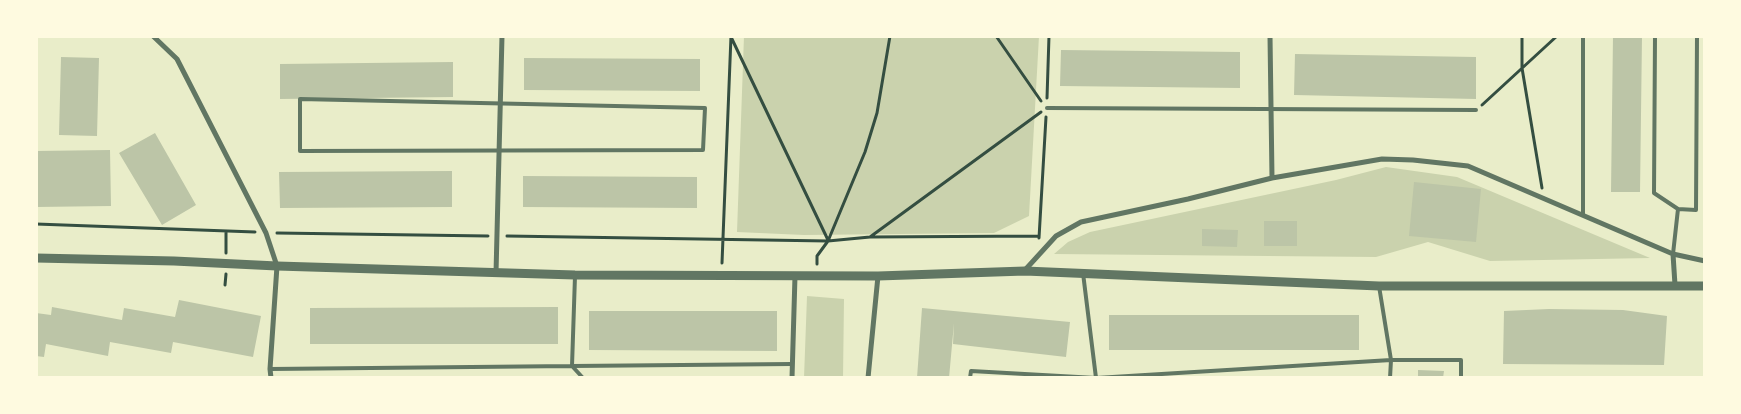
<!DOCTYPE html>
<html>
<head>
<meta charset="utf-8">
<style>
  body { margin:0 }
  #map { position:relative; width:1741px; height:414px; overflow:hidden; background:#e9edc9; font-family:Montserrat,sans-serif }
  canvas { display:block }
  .frame { position:absolute; inset:0; border:38px solid #fefae0; pointer-events:none }
</style>
</head>
<body>
<div id="map">
<canvas width="1741" height="414"></canvas>
<div class="frame"></div>
</div>
<script>
const ctx = document.querySelector('canvas').getContext('2d');
ctx.lineJoin = 'round';
function fill(path, color) { ctx.fillStyle = color; ctx.fill(path, 'evenodd'); }
const shape = rows => new Path2D(rows.map(r => 'M' + r).join(''));
function stroke(path, color, width, dash) { ctx.strokeStyle = color; ctx.lineWidth = width; ctx.lineCap = dash ? 'butt' : 'round'; ctx.setLineDash(dash || []); ctx.stroke(path); }
const green = shape([
  [744,36,1039,36,1029,216,994,233,804,235,737,232],
  [1386,167,1457,177,1650,258,1490,261,1428,242,1376,257,1054,254,1068,242,1090,232,1336,180],
  [807,296,844,299,843,378,804,378]
]);
const building = shape([
  [1613,36,1642,36,1640,192,1611,192],
  [1061,50,1240,52,1240,88,1060,86],
  [1295,54,1476,57,1476,99,1294,95],
  [61,57,99,58,97,136,59,135],
  [524,58,700,59,700,91,524,90],
  [453,62,453,97,280,99,280,64],
  [155,133,196,205,162,225,119,153],
  [110,150,111,206,36,207,36,151],
  [452,171,452,207,280,208,279,172],
  [523,176,697,177,697,208,523,207],
  [1414,182,1481,189,1476,242,1409,236],
  [1264,221,1297,221,1297,246,1264,246],
  [1202,229,1238,230,1237,247,1202,246],
  [179,300,261,316,253,357,173,342,171,353,110,342,108,356,46,344,44,357,36,356,36,313,51,315,52,307,122,320,124,308,175,317],
  [558,307,558,344,310,344,310,308],
  [922,308,1070,322,1066,357,953,344,954,323,949,378,917,378],
  [1549,309,1623,310,1667,316,1664,365,1503,364,1504,311],
  [589,311,777,311,777,351,589,350],
  [1109,315,1359,315,1359,350,1109,350],
  [1418,370,1444,371,1443,378,1418,378]
]);
const path = shape([
  [729,36,731,37,828,240],
  [996,36,1041,101],
  [1522,36,1522,68,1542,188],
  [1047,98,1049,36],
  [1482,105,1557,36],
  [36,224,255,232],
  [277,233,488,236],
  [507,236,828,241,870,237,1039,236],
  [870,237,1041,112],
  [1039,238,1046,117],
  [226,253,226,231],
  [722,263,731,36],
  [817,264,817,256,828,241,865,152,877,113,890,36],
  [225,285,226,274]
]);
const service = shape([
  [1583,36,1583,215],
  [1655,36,1654,193,1678,209,1696,210,1697,36],
  [300,99,705,108,703,150,300,151,300,99],
  [1047,108,1476,110],
  [1673,254,1678,209],
  [1083,273,1096,378],
  [575,276,572,366,792,364],
  [1379,286,1391,360,1461,360,1461,378],
  [270,369,572,366,583,378],
  [970,378,971,371,1096,378,1391,360,1390,378]
]);
const minor = shape([
  [153,36,177,59,266,233,277,266,270,369,271,378],
  [1270,36,1272,178],
  [1673,254,1675,285],
  [1025,270,1056,236,1081,222,1188,199,1272,178,1382,159,1413,160,1468,166,1673,254,1705,261],
  [496,273,502,36],
  [792,378,795,276],
  [868,378,878,276]
]);
const tertiary = shape([
  [36,258,174,261,277,266,575,275,878,276,1025,271,1379,286,1705,286]
]);
fill(green, '#cad2ad');
fill(building, '#bcc5a7');
stroke(path, '#344e41', 3);
stroke(service, '#617663', 4);
stroke(minor, '#617663', 5);
stroke(tertiary, '#617663', 9);
</script>
</body>
</html>
